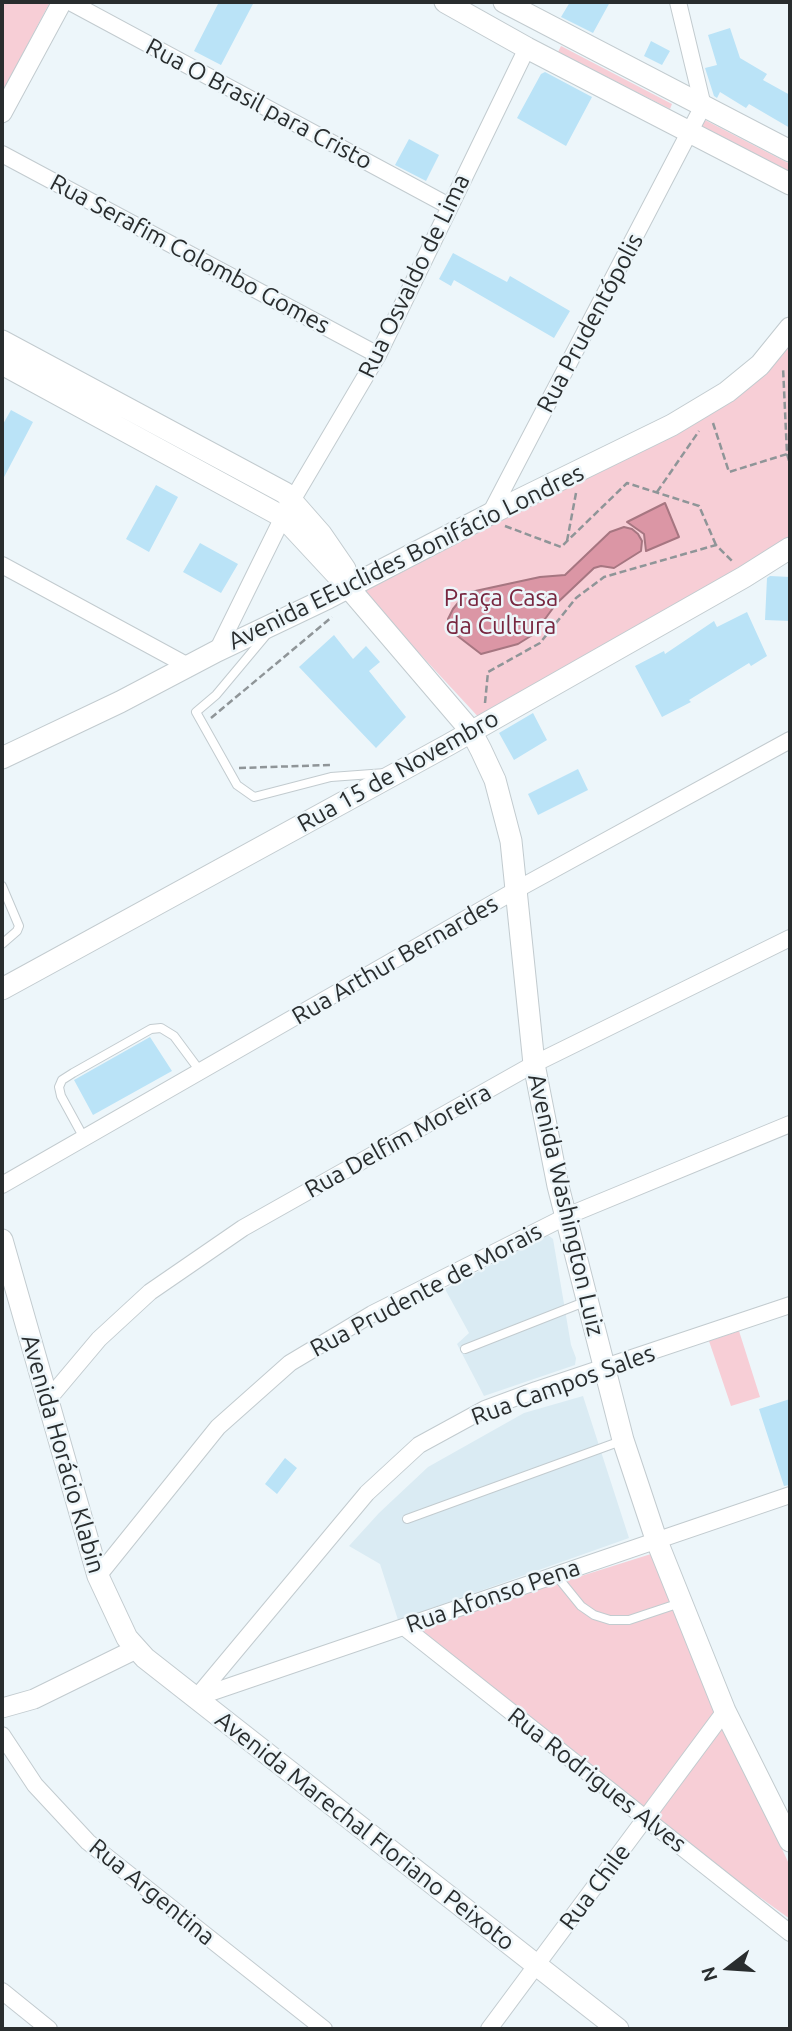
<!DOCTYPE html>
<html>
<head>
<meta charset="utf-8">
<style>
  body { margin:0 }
  #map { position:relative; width:792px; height:2031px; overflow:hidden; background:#edf6fa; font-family:Ubuntu,sans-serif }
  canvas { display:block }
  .frame { position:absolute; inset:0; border:4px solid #292d2e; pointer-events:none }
  .north { position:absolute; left:694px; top:1933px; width:70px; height:70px; -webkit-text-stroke:5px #edf6fa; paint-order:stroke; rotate:253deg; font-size:19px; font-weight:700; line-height:28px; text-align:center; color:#292d2e }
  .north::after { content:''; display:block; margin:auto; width:24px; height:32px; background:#292d2e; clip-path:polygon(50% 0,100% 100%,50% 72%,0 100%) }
</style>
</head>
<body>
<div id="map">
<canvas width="792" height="2031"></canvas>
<div class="frame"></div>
<div class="north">N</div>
</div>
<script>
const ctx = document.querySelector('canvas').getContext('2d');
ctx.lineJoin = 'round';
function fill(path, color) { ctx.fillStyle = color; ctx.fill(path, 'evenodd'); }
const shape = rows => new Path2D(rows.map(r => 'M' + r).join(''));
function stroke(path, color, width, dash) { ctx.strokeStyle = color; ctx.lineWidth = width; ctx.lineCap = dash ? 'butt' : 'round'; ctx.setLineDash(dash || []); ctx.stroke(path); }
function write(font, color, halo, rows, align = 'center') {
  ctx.font = font + ' Ubuntu,sans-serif'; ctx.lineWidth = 5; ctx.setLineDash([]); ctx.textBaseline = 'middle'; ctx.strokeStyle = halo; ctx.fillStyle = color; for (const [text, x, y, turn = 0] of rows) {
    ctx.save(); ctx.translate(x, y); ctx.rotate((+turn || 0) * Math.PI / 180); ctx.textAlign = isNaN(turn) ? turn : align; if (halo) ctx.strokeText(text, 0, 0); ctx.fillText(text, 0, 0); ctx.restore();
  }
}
const built = shape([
  [548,1235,553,1239,571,1345,576,1358,575,1365,484,1396,457,1344,469,1333,445,1289],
  [583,1396,629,1538,398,1620,380,1564,349,1546,379,1513,428,1467,524,1413]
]);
const green = shape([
  [2,2,50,2,2,93],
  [561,46,672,104,670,109,558,52],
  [701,118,790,164,790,172,698,124],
  [790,344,790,540,483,722,358,587,722,405,781,357],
  [739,1331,760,1397,731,1406,709,1341],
  [651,1554,736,1751,790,1866,790,1919,617,1794,413,1629]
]);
const water = shape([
  [665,503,679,537,646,551,644,534,627,522,665,503],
  [624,527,632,529,638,534,642,541,641,551,614,568,601,566,594,568,556,604,534,634,518,644,481,654,455,634,449,627,448,619,453,609,466,593,540,577,565,575,610,532,624,527]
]);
const building = shape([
  [219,2,254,2,221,65,194,51],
  [570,2,610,2,593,33,561,17],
  [730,28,740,58,767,74,763,80,790,95,790,128,749,104,746,108,720,92,717,98,714,96,705,68,717,65,708,35],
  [651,41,670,51,662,65,644,56],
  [545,72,592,97,566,146,517,118,541,74],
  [409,139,439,155,426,181,395,165],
  [453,253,507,282,510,276,570,311,554,338,454,280,451,286,439,279],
  [11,410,33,422,2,481,2,426],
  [156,485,178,497,149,552,126,539],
  [200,543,238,564,221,593,183,572],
  [770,576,790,577,790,621,765,620,767,578],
  [747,612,767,656,751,666,749,663,689,700,691,702,662,717,635,666,664,651,665,654,714,621,717,627],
  [334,635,353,659,366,646,380,662,369,671,406,717,376,748,299,667],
  [533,713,547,740,514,760,499,733],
  [578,769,588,790,538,815,528,794],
  [150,1037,172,1071,93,1115,74,1080],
  [790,1399,790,1485,784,1486,759,1409],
  [285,1458,297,1468,277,1494,265,1484]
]);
const path = shape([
  [713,423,729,472,787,454,783,367],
  [787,454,790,464],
  [657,492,699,431],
  [505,526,561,547,627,483,699,506,716,545],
  [567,541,576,493],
  [485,703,488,672,540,643,576,598,604,577,716,545,733,562],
  [211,718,332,617],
  [239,768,330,765]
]);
const service = shape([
  [267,634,216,695,196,712,237,785,254,797,331,777,385,773],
  [2,886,19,926,17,931,2,944],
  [84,1138,61,1096,59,1087,62,1080,73,1073,151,1029,161,1028,174,1036,200,1071],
  [465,1349,587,1301],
  [407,1519,621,1441],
  [555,1574,581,1606,594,1615,610,1620,629,1620,680,1603]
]);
const minor = shape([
  [70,2,449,206],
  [2,154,378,355],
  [293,499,378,355,527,48],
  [490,514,703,106,678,2],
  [2,565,188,666],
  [217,651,283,517],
  [2,1185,516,890,790,740],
  [46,1402,99,1339,150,1292,243,1228,534,1064,790,938],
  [98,1576,218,1427,290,1363,372,1314,567,1216,790,1124],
  [404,1627,790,1933],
  [198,1697,790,1495],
  [196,1698,367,1493,419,1445,485,1409,536,1390,790,1305],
  [2,1735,35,1785,88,1842,324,2029],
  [2,1991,49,2029],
  [489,2029,725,1711]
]);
const tertiary = shape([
  [2,113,62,2],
  [2,1708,34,1699,136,1649]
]);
const secondary = shape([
  [445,2,527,48,790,184],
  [504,2,790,151],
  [2,341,285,493,321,534,345,569,346,575],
  [2,364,283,517,348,587,471,731,481,750,495,780,511,841,534,1064,558,1186,623,1440,656,1539,725,1711,790,1841],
  [2,758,120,702,217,651,328,598,490,514,672,425,727,392,760,365,790,328],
  [2,989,448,745,744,577,790,548],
  [2,1240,98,1576,127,1638,145,1658,618,2029]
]);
const streetNames = [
  ["Rua O Brasil para Cristo",259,104,28],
  ["Rua Serafim Colombo Gomes",190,254,28],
  ["Rua Osvaldo de Lima",414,276,-64],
  ["Rua Prudentópolis",590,323,-62],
  ["Avenida EEuclides Bonifácio Londres",406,557,-26],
  ["Rua 15 de Novembro",398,771,-29],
  ["Rua Arthur Bernardes",395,960,-30],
  ["Rua Delfim Moreira",398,1141,-29],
  ["Avenida Washington Luiz",566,1205,77],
  ["Rua Prudente de Morais",426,1290,-28],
  ["Rua Campos Sales",563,1385,-20],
  ["Avenida Horácio Klabin",63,1454,74],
  ["Rua Afonso Pena",493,1596,-19],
  ["Rua Rodrigues Alves",597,1780,38],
  ["Avenida Marechal Floriano Peixoto",365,1831,38],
  ["Rua Chile",595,1887,-53],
  ["Rua Argentina",152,1892,39]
];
const parkNames = [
  ["Praça Casa",501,598],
  ["da Cultura",501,626]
];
fill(built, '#daebf3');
fill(green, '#f7ced6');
fill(water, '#db96a5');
stroke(water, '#a67681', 2);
fill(building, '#bae3f7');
stroke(service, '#c2cbcf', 10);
stroke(minor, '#c2cbcf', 18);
stroke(tertiary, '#c2cbcf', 21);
stroke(secondary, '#c2cbcf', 23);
stroke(path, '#8f9598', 2.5, [7, 3.5]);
stroke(service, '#fff', 8);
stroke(minor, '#fff', 16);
stroke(tertiary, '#fff', 19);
stroke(secondary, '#fff', 21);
write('24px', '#292d2e', '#edf6fa', streetNames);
write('24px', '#77263f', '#edf6fa', parkNames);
</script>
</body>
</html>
